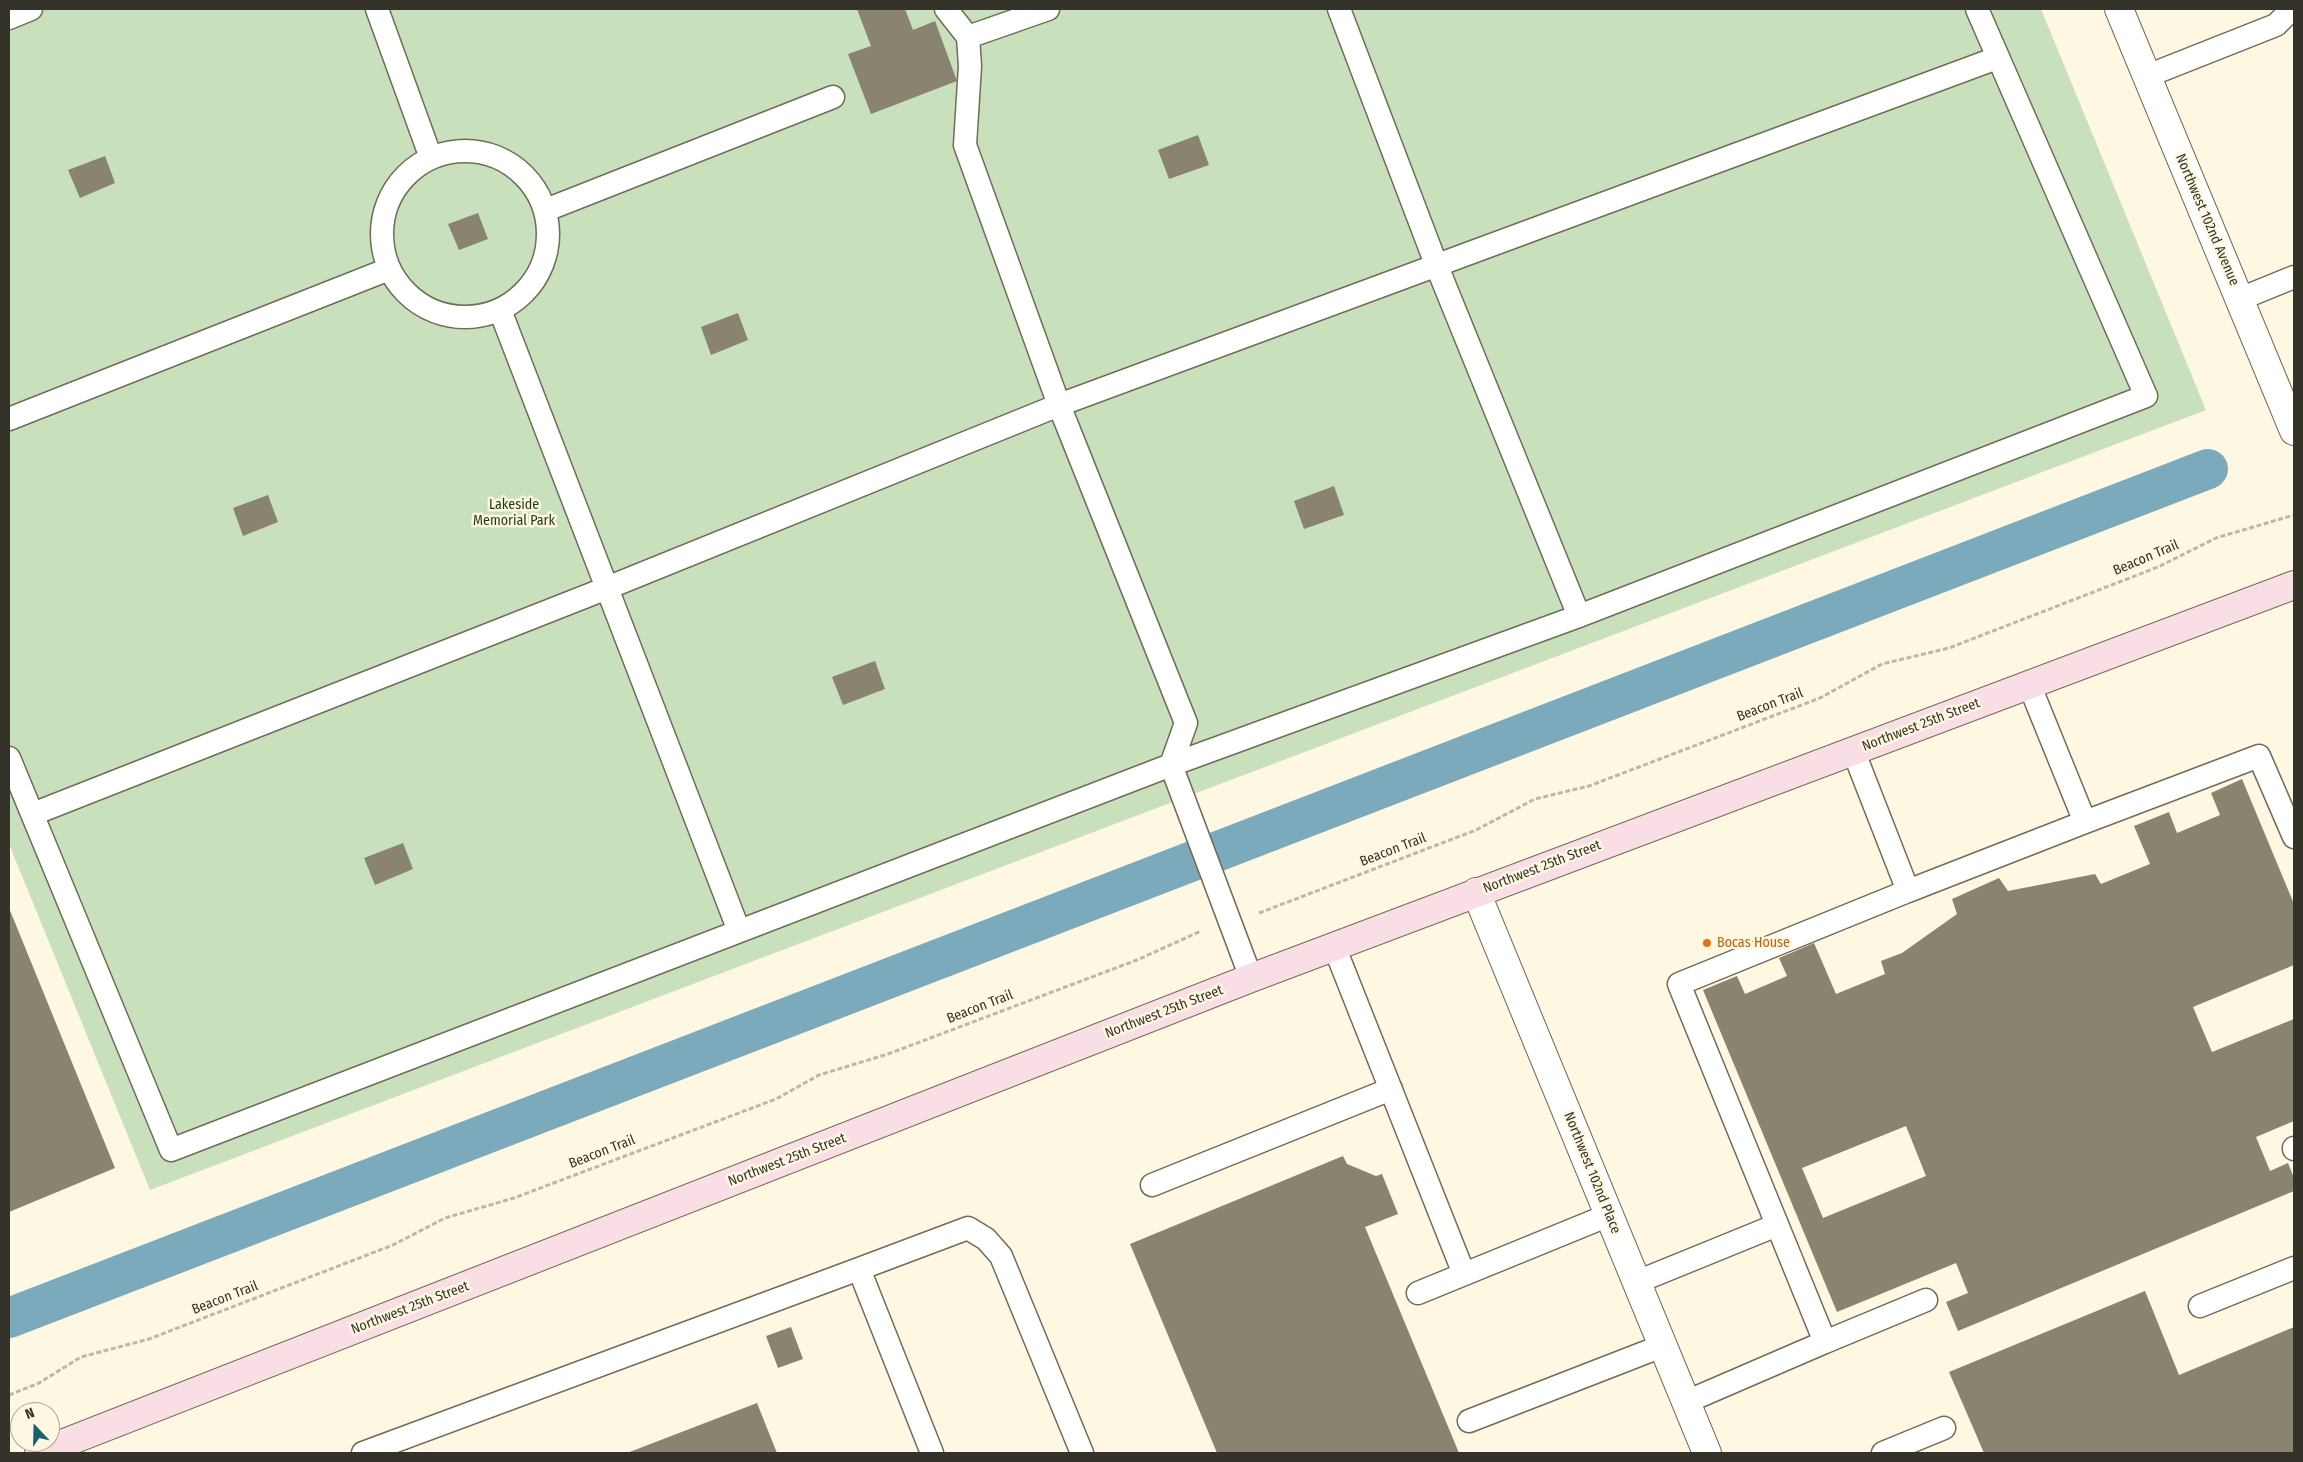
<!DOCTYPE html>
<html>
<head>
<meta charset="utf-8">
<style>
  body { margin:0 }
  #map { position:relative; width:2303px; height:1462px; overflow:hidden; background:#fef7e1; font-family:"Fira Sans Condensed",sans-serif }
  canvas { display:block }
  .frame { position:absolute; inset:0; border:10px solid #343229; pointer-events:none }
  .north { position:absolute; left:10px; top:1402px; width:50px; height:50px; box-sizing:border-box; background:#fef7e1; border:1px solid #ada897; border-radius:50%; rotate:339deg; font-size:14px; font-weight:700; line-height:20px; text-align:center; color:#343229 }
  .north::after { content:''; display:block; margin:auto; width:18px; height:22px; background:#186170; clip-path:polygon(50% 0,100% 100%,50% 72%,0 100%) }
</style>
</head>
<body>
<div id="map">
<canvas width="2303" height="1462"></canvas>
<div class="frame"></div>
<div class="north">N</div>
</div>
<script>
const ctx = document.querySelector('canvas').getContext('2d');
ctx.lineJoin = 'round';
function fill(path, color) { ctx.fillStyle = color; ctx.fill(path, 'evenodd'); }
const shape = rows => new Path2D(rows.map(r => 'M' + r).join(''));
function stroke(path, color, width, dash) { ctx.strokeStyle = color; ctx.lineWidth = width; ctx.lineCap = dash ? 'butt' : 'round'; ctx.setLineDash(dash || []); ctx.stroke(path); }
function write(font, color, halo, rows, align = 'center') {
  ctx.font = font + ' "Fira Sans Condensed",sans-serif'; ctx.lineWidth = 5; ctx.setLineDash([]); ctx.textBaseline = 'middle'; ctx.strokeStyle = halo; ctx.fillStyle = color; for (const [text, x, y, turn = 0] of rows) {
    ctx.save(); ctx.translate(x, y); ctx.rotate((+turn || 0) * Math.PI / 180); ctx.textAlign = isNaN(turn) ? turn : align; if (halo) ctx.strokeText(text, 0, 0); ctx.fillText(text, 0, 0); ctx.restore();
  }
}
const green = shape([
  [9,9,2041,9,2206,410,150,1190,9,844]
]);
const canal = shape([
  [9,1318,2208,469]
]);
const building = shape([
  [857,9,905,9,913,30,935,21,957,81,871,114,848,54,871,46],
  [1198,135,1209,165,1169,179,1158,150],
  [105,156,115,183,80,198,68,170],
  [478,213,488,239,459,250,448,224],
  [738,313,748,340,711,355,701,327],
  [1334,486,1344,515,1304,529,1294,501],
  [268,495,278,522,243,536,233,508],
  [875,661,885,689,843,705,832,677],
  [2242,779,2294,904,2294,965,2193,1007,2212,1052,2294,1019,2294,1121,2256,1137,2270,1171,2288,1163,2294,1178,2294,1191,1958,1331,1946,1302,1968,1293,1956,1263,1837,1312,1703,990,1737,976,1745,994,1787,976,1779,958,1814,943,1836,994,1885,974,1881,961,1902,953,1957,914,1952,899,1999,878,2008,891,2095,874,2101,884,2150,864,2134,826,2169,812,2177,833,2220,815,2211,793],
  [1906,1126,1926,1176,1823,1218,1802,1168],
  [403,843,413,869,375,885,364,858],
  [9,908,115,1168,9,1212],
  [1343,1156,1347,1164,1376,1176,1382,1174,1398,1214,1365,1227,1459,1453,1217,1453,1130,1244],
  [2145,1291,2179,1375,2294,1327,2294,1453,1984,1453,1949,1372],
  [791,1327,803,1359,778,1368,766,1336],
  [757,1403,777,1453,627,1453]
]);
const path = shape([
  [1259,913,1476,830,1535,799,1589,786,1820,698,1882,664,1949,648,2158,567,2216,538,2294,515],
  [9,1395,39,1383,81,1357,149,1339,393,1245,445,1218,514,1198,776,1099,819,1075,888,1054,1137,960,1201,931]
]);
const lane = shape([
  [377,9,431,158],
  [946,9,968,37,970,66,965,145,1059,405,1186,723,1171,765,1251,978],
  [1339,9,1436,264,1579,616],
  [9,18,31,9],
  [968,37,1048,9],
  [2147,76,2276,25,2292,9],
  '382 234a83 83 0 1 1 166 0a83 83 0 1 1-166 0Z',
  [546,210,833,97],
  [2240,299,2294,277],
  [500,310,739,931],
  [9,419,389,269],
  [2029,684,2085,822,2259,756,2294,837],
  [1853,750,1908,891,2085,822],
  [9,758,171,1150,1171,765,1579,616,2146,396,1977,9],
  [33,814,607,588,1059,405,1997,58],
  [1908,891,1679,984,1825,1342,1926,1300],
  [1334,946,1464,1274],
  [2294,1149,2294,1148],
  [1152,1185,1391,1089],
  [859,1269,968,1228,986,1239,1001,1256,1082,1453],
  [1637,1282,1777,1225],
  [1418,1293,1609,1215],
  [2200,1306,2294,1268],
  [1686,1402,1825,1342],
  [1469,1421,1662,1346],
  [363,1453,859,1269,932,1453],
  [1883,1453,1944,1428]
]);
const street = shape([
  [2119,9,2294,431],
  [1476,892,1707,1453]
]);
const secondary = shape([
  [39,1453,1251,978,2294,585]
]);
const markers = [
  [1707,943,5,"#e8710a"]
];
const streetNames = [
  ["Northwest 102nd Avenue",2207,220,67],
  ["Beacon Trail",2146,558,-23],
  ["Beacon Trail",1770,705,-21],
  ["Northwest 25th Street",1921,725,-21],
  ["Beacon Trail",1393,850,-21],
  ["Northwest 25th Street",1542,867,-21],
  ["Beacon Trail",980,1007,-21],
  ["Northwest 25th Street",1164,1012,-21],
  ["Beacon Trail",602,1152,-21],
  ["Northwest 25th Street",787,1160,-21],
  ["Northwest 102nd Place",1592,1173,68],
  ["Beacon Trail",225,1298,-21],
  ["Northwest 25th Street",410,1308,-21]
];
const parkNames = [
  ["Lakeside",514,505],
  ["Memorial Park",514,521]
];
const foodNames = [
  ["Bocas House",1717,943]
];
fill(green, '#c8e1bc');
stroke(canal, '#7aaabc', 40);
fill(building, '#89836f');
stroke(lane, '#716b58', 25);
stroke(street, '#716b58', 30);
stroke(secondary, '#716b58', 30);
stroke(path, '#bdb7a6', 3, [5, 2.5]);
stroke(lane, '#fff', 22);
stroke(street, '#fff', 28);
stroke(secondary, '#fadee5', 28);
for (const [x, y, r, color] of markers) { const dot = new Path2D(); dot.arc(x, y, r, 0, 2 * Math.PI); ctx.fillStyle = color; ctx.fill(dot); stroke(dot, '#fef7e1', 2); }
write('14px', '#343229', '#fef7e1', streetNames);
write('14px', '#1d3d07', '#fef7e1', parkNames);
write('14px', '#c56008', '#fef7e1', foodNames, 'left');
</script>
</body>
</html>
